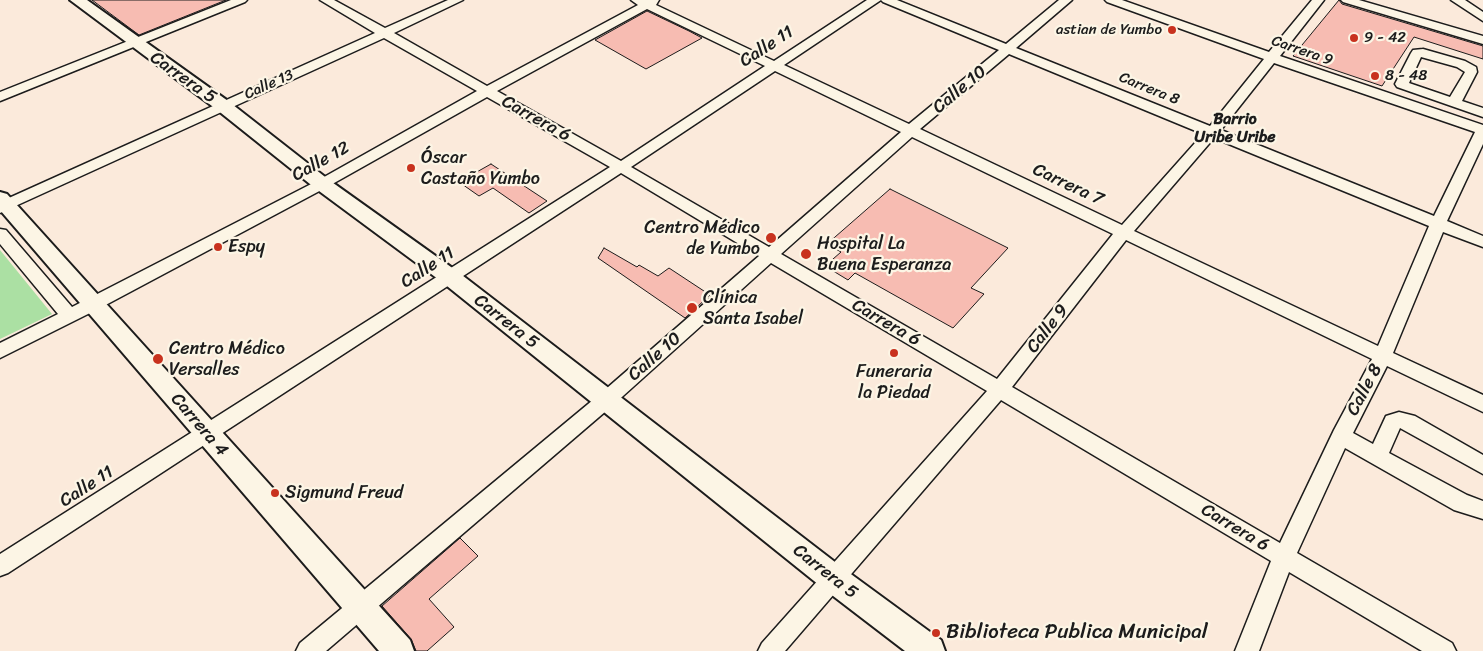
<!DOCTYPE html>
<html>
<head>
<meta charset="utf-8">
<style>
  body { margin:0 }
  canvas { display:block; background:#fbeadb }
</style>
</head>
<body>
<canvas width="1483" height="651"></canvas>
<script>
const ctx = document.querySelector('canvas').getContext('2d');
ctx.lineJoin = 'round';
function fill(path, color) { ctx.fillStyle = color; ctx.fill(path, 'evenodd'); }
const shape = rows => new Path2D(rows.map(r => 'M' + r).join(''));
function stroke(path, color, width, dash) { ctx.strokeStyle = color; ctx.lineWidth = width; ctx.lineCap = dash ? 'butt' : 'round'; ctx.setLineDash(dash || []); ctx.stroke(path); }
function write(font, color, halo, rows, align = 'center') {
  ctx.font = font + ' Sriracha,sans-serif'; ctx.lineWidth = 4.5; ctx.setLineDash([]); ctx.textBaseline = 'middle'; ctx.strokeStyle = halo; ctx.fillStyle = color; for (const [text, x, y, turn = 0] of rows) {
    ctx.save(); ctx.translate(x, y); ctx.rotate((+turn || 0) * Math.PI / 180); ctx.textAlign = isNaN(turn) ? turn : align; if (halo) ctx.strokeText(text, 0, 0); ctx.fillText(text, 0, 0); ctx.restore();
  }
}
const green = shape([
  [0,250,52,314,0,339]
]);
const building = shape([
  [92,0,226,0,139,35,92,0],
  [1339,0,1342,4,1483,46,1483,59,1414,37,1382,86,1293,56,1339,0],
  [647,11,689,31,702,38,646,69,595,40,647,11],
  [491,164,547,201,529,213,493,188,479,196,459,182,491,164],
  [890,189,1008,248,971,288,984,294,953,328,855,273,848,280,825,266,841,252,827,244,890,189],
  [604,248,637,267,639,265,658,276,669,268,710,295,685,318,598,258,604,248],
  [460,538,478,556,429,599,454,627,427,651,416,651,411,639,382,606,460,538]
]);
const minor = shape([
  [231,0,247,0,245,2,0,101,0,92,231,0],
  [320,0,334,0,385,28,448,0,463,0,394,33,487,86,638,5,631,0,659,0,656,5,774,61,867,0,881,0,784,65,909,124,999,50,883,2,881,0,897,0,1006,44,1059,0,1072,0,1016,48,1210,126,1264,59,1107,2,1105,0,1122,0,1269,52,1312,0,1324,0,1280,56,1483,125,1483,144,1447,221,1483,236,1483,247,1443,232,1393,353,1483,395,1483,412,1387,366,1353,433,1373,444,1386,416,1399,412,1415,416,1483,455,1483,474,1400,428,1389,453,1467,495,1483,501,1483,519,1454,510,1345,448,1297,553,1452,643,1456,651,1422,651,1289,572,1259,651,1235,651,1271,561,1001,400,785,651,758,651,762,643,987,391,771,263,613,405,326,651,296,651,300,643,599,395,759,256,621,173,8,573,0,576,0,554,610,167,487,97,327,187,100,308,0,358,0,343,58,314,0,244,0,229,6,230,72,307,317,181,477,91,384,38,0,213,0,202,375,33,320,0],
  [647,9,765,66,621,161,497,91,647,9],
  [1009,54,1203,134,1122,225,920,129,1009,54],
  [1274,63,1475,132,1434,216,1221,130,1274,63],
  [775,71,901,132,769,247,631,167,775,71],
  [912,137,1113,234,997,379,781,254,912,137],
  [1214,138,1429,226,1378,346,1134,231,1214,138],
  [1126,240,1372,359,1334,430,1280,543,1012,387,1126,240],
  [1341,0,1359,0,1483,36,1483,44,1343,2,1341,0],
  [1451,0,1465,0,1483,12,1483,21,1451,0],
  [1423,49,1465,61,1476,67,1477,72,1462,101,1483,108,1483,117,1397,87,1395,84,1411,53,1413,50,1423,49],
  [1421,57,1457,67,1465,72,1450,97,1409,83,1421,57]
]);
const major = shape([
  [70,0,87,0,228,101,329,180,458,272,844,569,941,640,945,651,905,651,824,589,442,282,315,188,216,109,70,0],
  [0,192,7,194,410,640,414,651,379,651,0,210,0,192]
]);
const markers = [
  [1172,30,5,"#c8321e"],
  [1354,38,5,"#c8321e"],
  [1375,76,5,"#c8321e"],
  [411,168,5,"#c8321e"],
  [771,238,6,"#c8321e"],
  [218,247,5,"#c8321e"],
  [806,254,6,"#c8321e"],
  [692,308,6,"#c8321e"],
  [894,353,5,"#c8321e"],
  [158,359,6,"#c8321e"],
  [275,493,5,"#c8321e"],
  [936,633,5,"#c8321e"]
];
const farPoinames = [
  ["astian de Yumbo",1162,30,"right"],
  ["9 - 42",1364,38],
  ["8 - 48",1385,76]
];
const farStreetnames = [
  ["Carrera 9",1302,51,19],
  ["Calle 13",269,85,-24],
  ["Carrera 8",1149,89,22]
];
const farNeighbourhoodnames = [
  ["Barrio",1235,120],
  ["Uribe Uribe",1235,138]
];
const streetNames = [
  ["Calle 11",767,47,-33],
  ["Carrera 5",183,78,35],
  ["Calle 10",960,90,-40],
  ["Carrera 6",536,119,29],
  ["Calle 12",321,162,-29],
  ["Carrera 7",1068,185,25],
  ["Calle 11",428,268,-33],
  ["Carrera 5",506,322,38],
  ["Carrera 6",886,323,30],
  ["Calle 9",1048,329,-52],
  ["Calle 10",655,357,-41],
  ["Calle 8",1365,390,-62],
  ["Carrera 4",199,425,49],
  ["Calle 11",87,487,-33],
  ["Carrera 6",1235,528,31],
  ["Carrera 5",825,572,38]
];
const poiNames = [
  ["Óscar",421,158],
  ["Castaño Yumbo",421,179],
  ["Centro Médico",760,228,"right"],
  ["de Yumbo",760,249,"right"],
  ["Hospital La",817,244],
  ["Buena Esperanza",817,265],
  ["Espy",228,247],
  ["Clínica",703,298],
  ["Santa Isabel",703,319],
  ["Centro Médico",169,349],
  ["Versalles",169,370],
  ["Funeraria",894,372,"center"],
  ["la Piedad",894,393,"center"],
  ["Sigmund Freud",285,493]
];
const nearPoinames = [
  ["Biblioteca Publica Municipal",946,633]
];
fill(green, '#abe0a3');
fill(building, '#f7bcb2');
stroke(building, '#1c1c1c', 1);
stroke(minor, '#1c1c1c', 3);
stroke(major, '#1c1c1c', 4);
fill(minor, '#fcf5e5');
fill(major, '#fcf5e5');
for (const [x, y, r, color] of markers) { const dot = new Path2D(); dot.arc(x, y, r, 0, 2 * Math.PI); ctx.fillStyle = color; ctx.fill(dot); stroke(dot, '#fcf5e5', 2); }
write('15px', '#1c1c1c', '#fcf5e5', farPoinames, 'left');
write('15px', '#1c1c1c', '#fcf5e5', farStreetnames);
write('bold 16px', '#1c1c1c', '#fcf5e5', farNeighbourhoodnames);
write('18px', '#1c1c1c', '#fcf5e5', streetNames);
write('18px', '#1c1c1c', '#fcf5e5', poiNames, 'left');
write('21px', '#1c1c1c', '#fcf5e5', nearPoinames, 'left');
</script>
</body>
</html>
